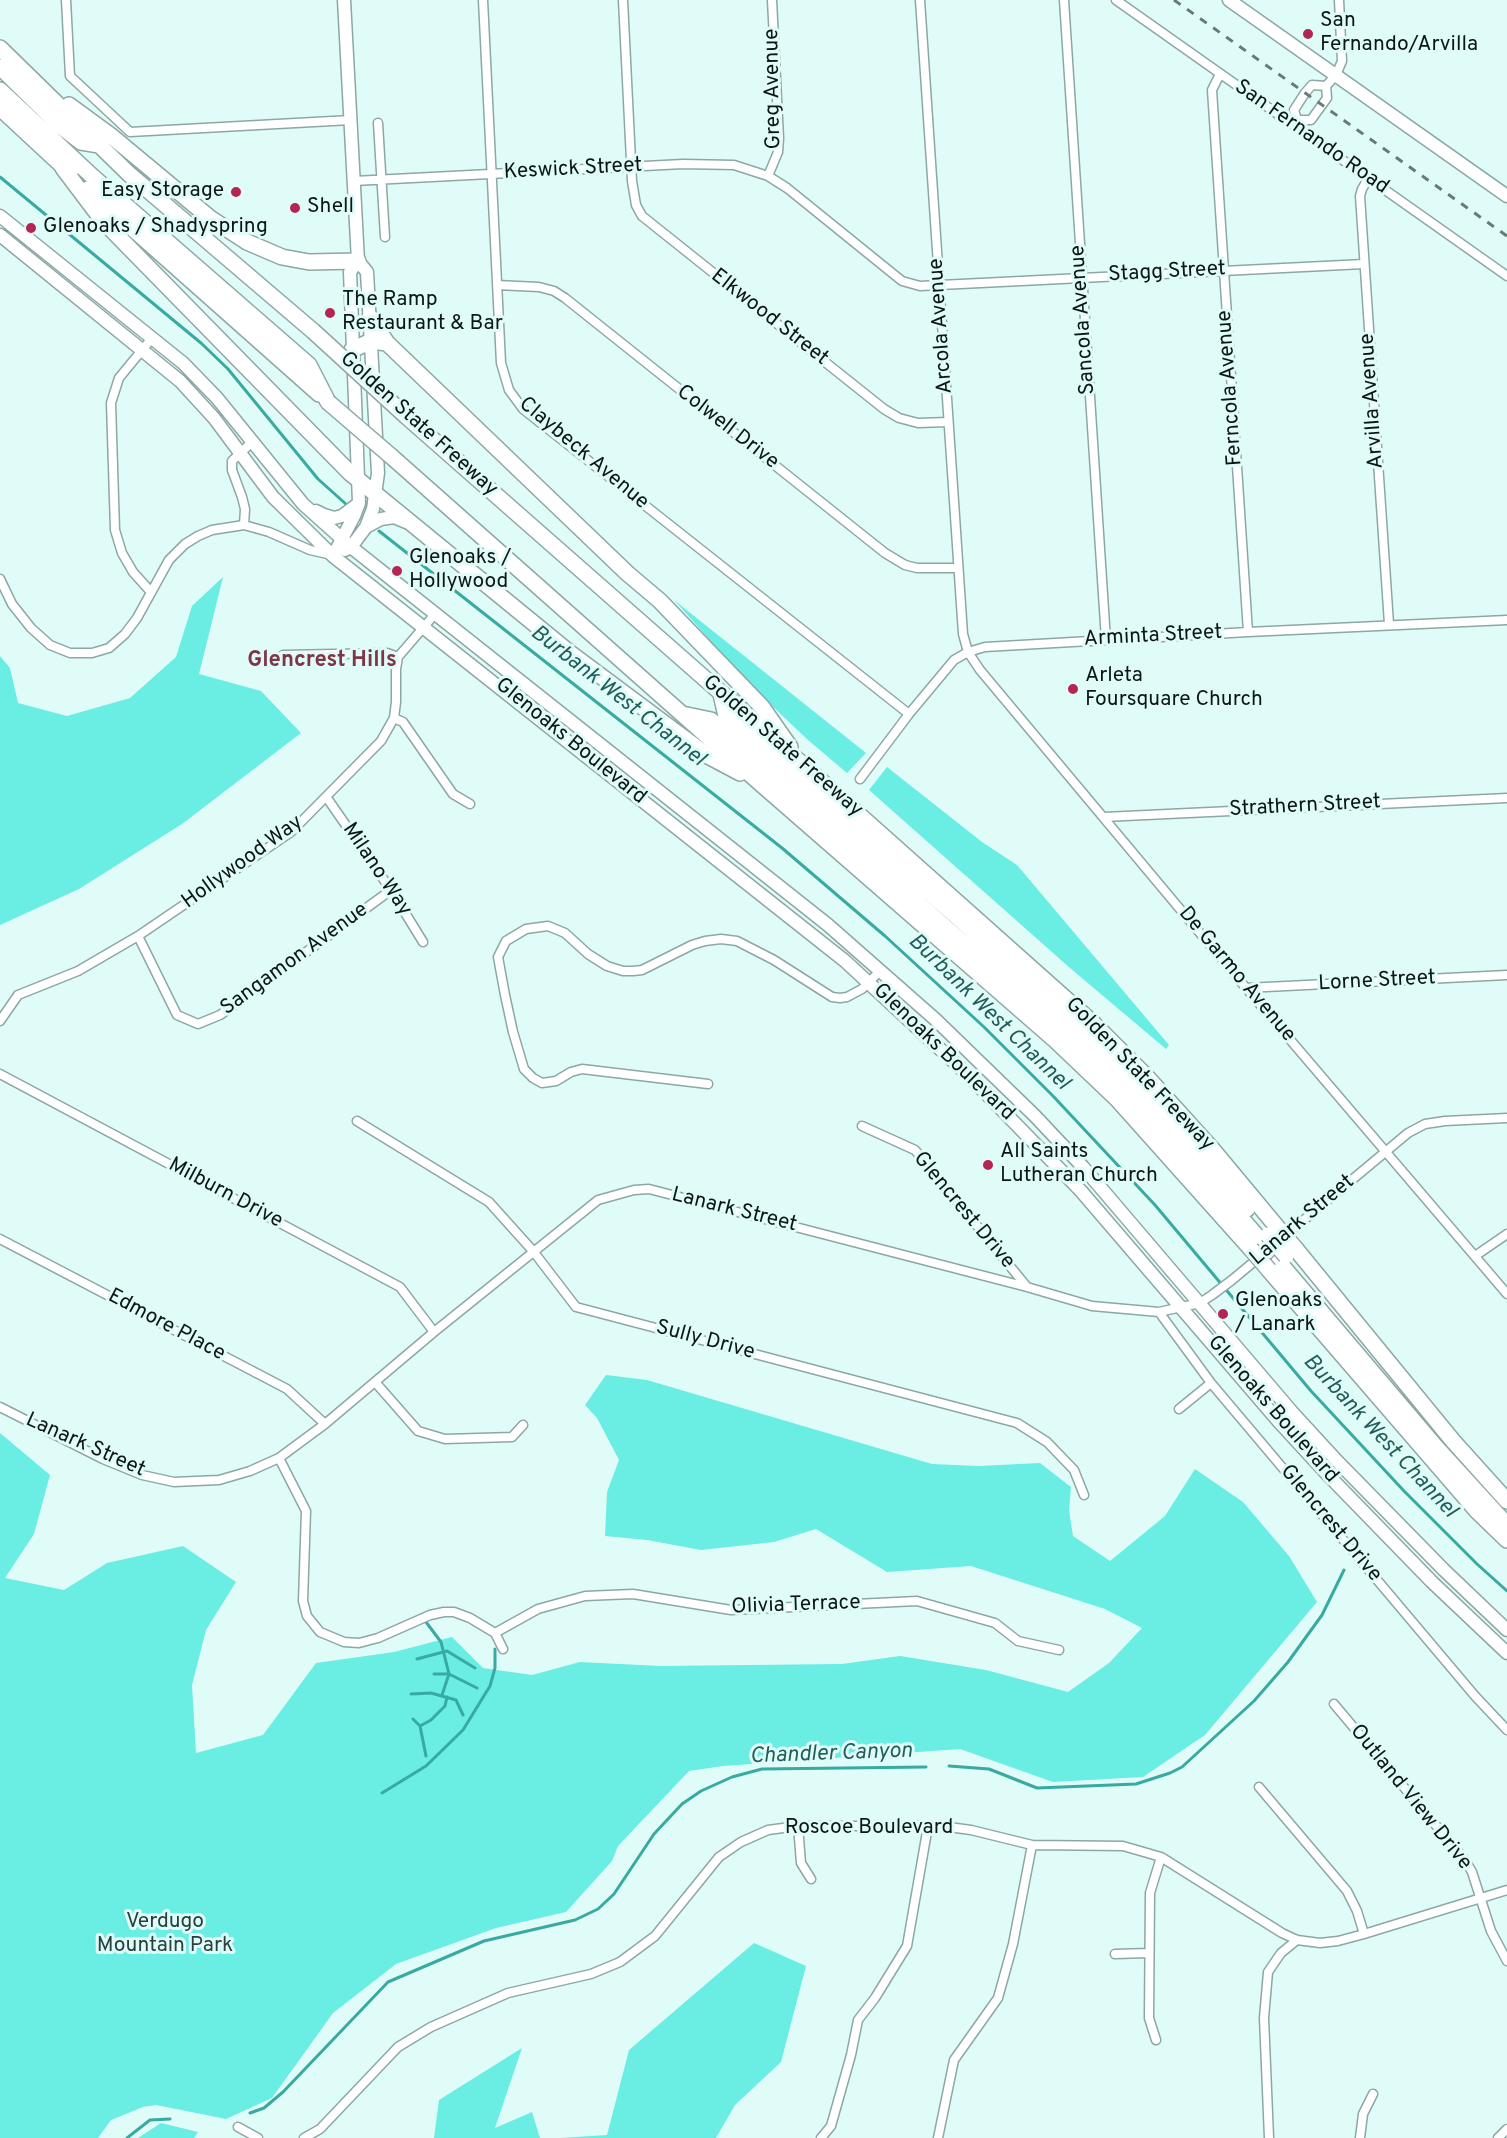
<!DOCTYPE html>
<html>
<head>
<meta charset="utf-8">
<style>
  body { margin:0 }
  canvas { display:block; background:#e0fcf9 }
</style>
</head>
<body>
<canvas width="1507" height="2138"></canvas>
<script>
const ctx = document.querySelector('canvas').getContext('2d');
ctx.lineJoin = 'round';
function fill(path, color) { ctx.fillStyle = color; ctx.fill(path, 'evenodd'); }
const shape = rows => new Path2D(rows.map(r => 'M' + r).join(''));
function stroke(path, color, width, dash) { ctx.strokeStyle = color; ctx.lineWidth = width; ctx.lineCap = dash ? 'butt' : 'round'; ctx.setLineDash(dash || []); ctx.stroke(path); }
function write(font, color, halo, rows, align = 'center') {
  ctx.font = font + ' Overpass,sans-serif'; ctx.lineWidth = 6; ctx.setLineDash([]); ctx.textBaseline = 'middle'; ctx.strokeStyle = halo; ctx.fillStyle = color; for (const [text, x, y, turn = 0] of rows) {
    ctx.save(); ctx.translate(x, y); ctx.rotate((+turn || 0) * Math.PI / 180); ctx.textAlign = isNaN(turn) ? turn : align; if (halo) ctx.strokeText(text, 0, 0); ctx.fillText(text, 0, 0); ctx.restore();
  }
}
const green = shape([
  [223,577,199,674,261,691,301,733,182,824,79,889,0,925,0,656,10,668,18,703,67,716,130,698,176,657,192,606],
  [674,600,866,753,847,773,808,740,752,687],
  [887,767,982,842,1017,865,1169,1045,1166,1049,1070,968,869,790],
  [606,1375,647,1380,932,1464,979,1466,1040,1463,1071,1487,1069,1510,1073,1536,1110,1561,1165,1516,1195,1469,1243,1502,1289,1556,1317,1602,1205,1735,1143,1777,1053,1782,960,1749,723,1766,689,1771,618,1846,612,1861,566,1912,496,1928,396,1964,333,2013,272,2098,226,2119,156,2105,143,2107,111,2120,98,2138,0,2138,0,1433,50,1475,34,1534,5,1578,64,1590,107,1563,183,1546,236,1582,206,1630,192,1685,196,1753,263,1735,316,1663,394,1652,452,1637,483,1668,532,1675,580,1662,660,1666,842,1664,900,1656,986,1670,1068,1692,1109,1663,1142,1628,1105,1609,971,1566,887,1572,816,1529,774,1542,701,1550,647,1540,605,1536,607,1492,619,1460,597,1418,585,1405],
  [754,1943,806,1966,781,2062,735,2105,716,2138,559,2138,607,2135,629,2050],
  [522,2048,495,2128,532,2112,540,2138,434,2138,439,2100],
  [161,2123,198,2132,194,2138,138,2138]
]);
const stream = shape([
  [0,177,201,343,228,369,318,479,347,505],
  [379,531,782,848,885,936,984,1027,1053,1096,1155,1205,1311,1391,1404,1491,1477,1564,1507,1591],
  [423,1618,441,1642,449,1674,442,1695],
  [417,1659,447,1651,475,1668],
  [434,1674,449,1674,477,1688],
  [411,1694,431,1693,456,1700,463,1715],
  [413,1719,420,1726,426,1756],
  [420,1726,431,1720,445,1706,447,1697],
  [949,1766,989,1769,1037,1788,1136,1784,1170,1773,1182,1767,1254,1701,1288,1662,1322,1615,1344,1570],
  [382,1793,426,1766,463,1730,490,1686,495,1668,495,1649],
  [250,2113,264,2108,283,2092,388,1982,484,1941,575,1920,598,1909,614,1894,654,1834,682,1804,701,1791,732,1777,762,1769,926,1767],
  [127,2138,150,2120,170,2119]
]);
const street = shape([
  [66,0,70,76,130,132,351,120],
  [483,0,501,363,509,390,523,409,909,714],
  [623,0,632,181,636,205,642,216,884,409,899,418,918,423,948,422],
  [920,0,963,634,968,652,980,670,1246,988,1507,1294],
  [1064,0,1106,640],
  [1116,0,1507,276],
  [1220,74,1212,90,1248,632],
  [1297,120,1311,120,1327,98,1326,86,1336,75,1342,61,1339,0],
  [1297,120,1294,110,1305,93,1312,85,1326,86],
  [378,123,385,237],
  [768,176,778,152,779,138,772,0],
  [1368,179,1362,189,1360,196,1389,624],
  [354,181,683,164,734,165,768,176,787,188,902,281,920,286,1364,264],
  [497,285,539,287,554,291,565,298,885,553,905,565,917,568,958,568],
  [244,525,245,509,242,497,232,470,232,461,252,442],
  [0,579,12,604,31,628,50,645,70,653,92,653,109,648,125,634,137,618,169,560,185,544,198,536,212,530,244,525,269,532,310,550,332,555],
  [150,591,133,572,122,553,115,530,111,403,119,378,152,338],
  [283,655,387,653,398,657],
  [394,718,403,722,453,794,470,804],
  [860,779,909,714,954,660,968,652,985,647,1248,632,1507,620],
  [327,798,391,890,423,942],
  [1104,817,1507,798],
  [138,936,177,1015,198,1024,220,1015,391,890],
  [1246,988,1507,975],
  [0,1021,18,995,78,971,138,936,291,832,381,741,394,718,396,702,396,669,398,657,435,614],
  [0,1074,400,1287,434,1332],
  [708,1084,582,1069,571,1072,556,1081,542,1083,533,1078,524,1069,513,1032,505,995,498,957,506,941,526,929,548,926,565,933,588,954,607,966,623,971,633,971,642,970,692,945,705,941,721,939,737,941,774,960,832,997,840,998,847,997,862,989,881,970],
  [357,1121,489,1202,533,1251,576,1307,1017,1423,1047,1442,1074,1470,1084,1495],
  [862,1126,915,1150,1027,1287],
  [0,1239,287,1389,325,1424],
  [1475,1256,1507,1234],
  [1159,1312,1211,1383,1475,1696,1507,1730],
  [375,1382,418,1431,445,1439,512,1437,523,1425],
  [0,1407,103,1459,142,1475,174,1482,196,1481,219,1480,250,1471,279,1458,325,1424,434,1332,598,1200,634,1190,649,1189,1027,1287,1092,1306,1159,1312,1200,1303,1212,1295,1232,1280,1408,1133,1425,1124,1445,1121,1507,1118],
  [1179,1409,1211,1383],
  [279,1458,306,1511,303,1601,307,1616,320,1632,344,1642,359,1643,378,1638,430,1615,444,1612,454,1612,470,1618,495,1633,503,1649],
  [495,1633,538,1609,585,1596,633,1594,731,1610,917,1601,995,1623,1018,1641,1059,1650],
  [1334,1704,1465,1860,1472,1872,1491,1931,1507,1961],
  [1259,1787,1347,1891,1357,1911,1364,1934],
  [798,1826,801,1863,811,1879],
  [1115,1954,1149,1953],
  [1156,2040,1149,2018,1150,1893,1161,1857],
  [238,2127,258,2138],
  [304,2138,320,2129,398,2047,431,2027,508,1993,591,1974,620,1962,655,1936,719,1857,741,1842,768,1830,798,1826,941,1826,971,1830,1032,1845,1123,1846,1161,1857,1282,1933,1297,1940,1320,1943,1338,1941,1364,1934,1507,1890],
  [821,2138,831,2126,851,2055,858,2020,875,1998,907,1946,928,1826],
  [938,2138,954,2060,998,1998,1013,1944,1032,1845],
  [1269,2138,1264,2018,1268,1972,1281,1953,1297,1940],
  [1360,2138,1363,2114,1373,2094],
  [1498,2138,1507,2129]
]);
const secondary = shape([
  [0,216,183,363,217,398,303,504,351,547,828,925,936,1020,1035,1116,1083,1167,1292,1412,1338,1462,1444,1570,1507,1630],
  [0,235,180,381,214,418,273,497,333,556,845,961,968,1075,1081,1191,1280,1423,1326,1473,1432,1582,1507,1653],
  [316,511,324,515,334,518,342,516,358,504],
  [366,527,381,519,394,517,406,522],
  [345,550,351,547,366,527,373,509,378,473,367,272,358,261],
  [333,556,354,516,359,503,350,272,358,261,344,0]
]);
const primary = shape([
  [1229,0,1507,196]
]);
const highway = shape([
  [0,48,129,174,313,331],
  [0,67,59,125,81,142,99,145],
  [0,90,93,177,309,365,328,402],
  [69,105,110,135,210,218,247,242,282,257,309,262,358,261],
  [0,108,70,173],
  [63,168,103,221,350,473,570,653,708,756,740,773],
  [88,189,319,394],
  [370,317,387,343,627,573,660,601,762,707,790,747],
  [352,350,371,341,387,343],
  [406,416,802,764,1094,1024,1147,1077,1213,1150,1277,1227],
  [392,457,761,784,1055,1040,1117,1099,1251,1249],
  [721,694,726,716,956,916,1103,1049,1184,1134,1247,1209],
  [682,714,711,720,1088,1053,1112,1075,1191,1160,1261,1241],
  [1295,1248,1453,1441,1507,1501],
  [1279,1262,1436,1447,1507,1525],
  [1269,1270,1477,1511,1507,1540]
]);
const rail = shape([
  [1174,0,1507,236]
]);
const highwayBridge = shape([
  [313,331,406,416],
  [328,402,392,457],
  [1277,1227,1295,1248],
  [1268,1235,1286,1256],
  [1251,1249,1269,1270]
]);
const markers = [
  [1308,34,6,"#b52552"],
  [236,192,6,"#b52552"],
  [295,208,6,"#b52552"],
  [31,228,6,"#b52552"],
  [330,313,6,"#b52552"],
  [397,571,6,"#b52552"],
  [1073,689,6,"#b52552"],
  [988,1165,6,"#b52552"],
  [1223,1314,6,"#b52552"]
];
const poiNames = [
  ["San",1320,22],
  ["Fernando/Arvilla",1320,46],
  ["Easy Storage",224,192,"right"],
  ["Shell",307,208],
  ["Glenoaks / Shadyspring",43,228],
  ["The Ramp",342,301],
  ["Restaurant & Bar",342,325],
  ["Glenoaks /",409,559],
  ["Hollywood",409,583],
  ["Arleta",1085,677],
  ["Foursquare Church",1085,701],
  ["All Saints",1000,1153],
  ["Lutheran Church",1000,1177],
  ["Glenoaks",1235,1302],
  ["/ Lanark",1235,1326]
];
const streetNames = [
  ["Greg Avenue",774,89,-91],
  ["San Fernando Road",1311,138,35],
  ["Keswick Street",573,170,-3],
  ["Stagg Street",1167,273,-3],
  ["Elkwood Street",769,318,38],
  ["Sancola Avenue",1084,320,-94],
  ["Arcola Avenue",942,326,-94],
  ["Ferncola Avenue",1231,388,-94],
  ["Arvilla Avenue",1373,401,-94],
  ["Golden State Freeway",418,425,42],
  ["Colwell Drive",727,428,38],
  ["Claybeck Avenue",583,454,40],
  ["Arminta Street",1153,637,-3],
  ["Glenoaks Boulevard",570,742,39],
  ["Golden State Freeway",782,747,41],
  ["Strathern Street",1305,807,-3],
  ["Hollywood Way",243,863,-36],
  ["Milano Way",376,870,56],
  ["Sangamon Avenue",295,960,-36],
  ["De Garmo Avenue",1236,975,50],
  ["Lorne Street",1377,982,-3],
  ["Glenoaks Boulevard",943,1053,44],
  ["Golden State Freeway",1139,1075,46],
  ["Milburn Drive",225,1194,28],
  ["Lanark Street",734,1211,14],
  ["Glencrest Drive",963,1211,50],
  ["Lanark Street",1303,1221,-40],
  ["Edmore Place",166,1326,28],
  ["Sully Drive",705,1341,15],
  ["Glenoaks Boulevard",1272,1410,49],
  ["Lanark Street",85,1446,24],
  ["Glencrest Drive",1330,1524,50],
  ["Olivia Terrace",796,1606,-2],
  ["Outland View Drive",1410,1798,51],
  ["Roscoe Boulevard",869,1829]
];
const parkNames = [
  ["Verdugo",165,1923],
  ["Mountain Park",165,1947]
];
const neighbourhoodNames = [
  ["Glencrest Hills",322,662]
];
const waterNames = [
  ["Burbank West Channel",617,697,38],
  ["Burbank West Channel",988,1013,44],
  ["Burbank West Channel",1379,1437,47],
  ["Chandler Canyon",831,1755,-2]
];
fill(green, '#6aede3');
stroke(stream, '#38aaa2', 3);
stroke(street, '#8da7a4', 11);
stroke(secondary, '#8da7a4', 15);
stroke(primary, '#8da7a4', 15);
stroke(highway, '#8da7a4', 18);
stroke(street, '#fff', 8);
stroke(secondary, '#fff', 12);
stroke(primary, '#fff', 12);
stroke(highway, '#fff', 15);
stroke(rail, '#687977', 3, [8, 8]);
stroke(highwayBridge, '#8da7a4', 18, []);
stroke(highwayBridge, '#fff', 15);
for (const [x, y, r, color] of markers) { const dot = new Path2D(); dot.arc(x, y, r, 0, 2 * Math.PI); ctx.fillStyle = color; ctx.fill(dot); stroke(dot, '#e0fcf9', 2); }
write('21px', '#0c1615', '#e0fcf9', poiNames, 'left');
write('21px', '#0c1615', '#e0fcf9', streetNames);
write('21px', '#27403e', '#e0fcf9', parkNames);
write('bold 22px', '#7e3646', '#e0fcf9', neighbourhoodNames);
write('italic 22px', '#215e5a', '#e0fcf9', waterNames);
</script>
</body>
</html>
